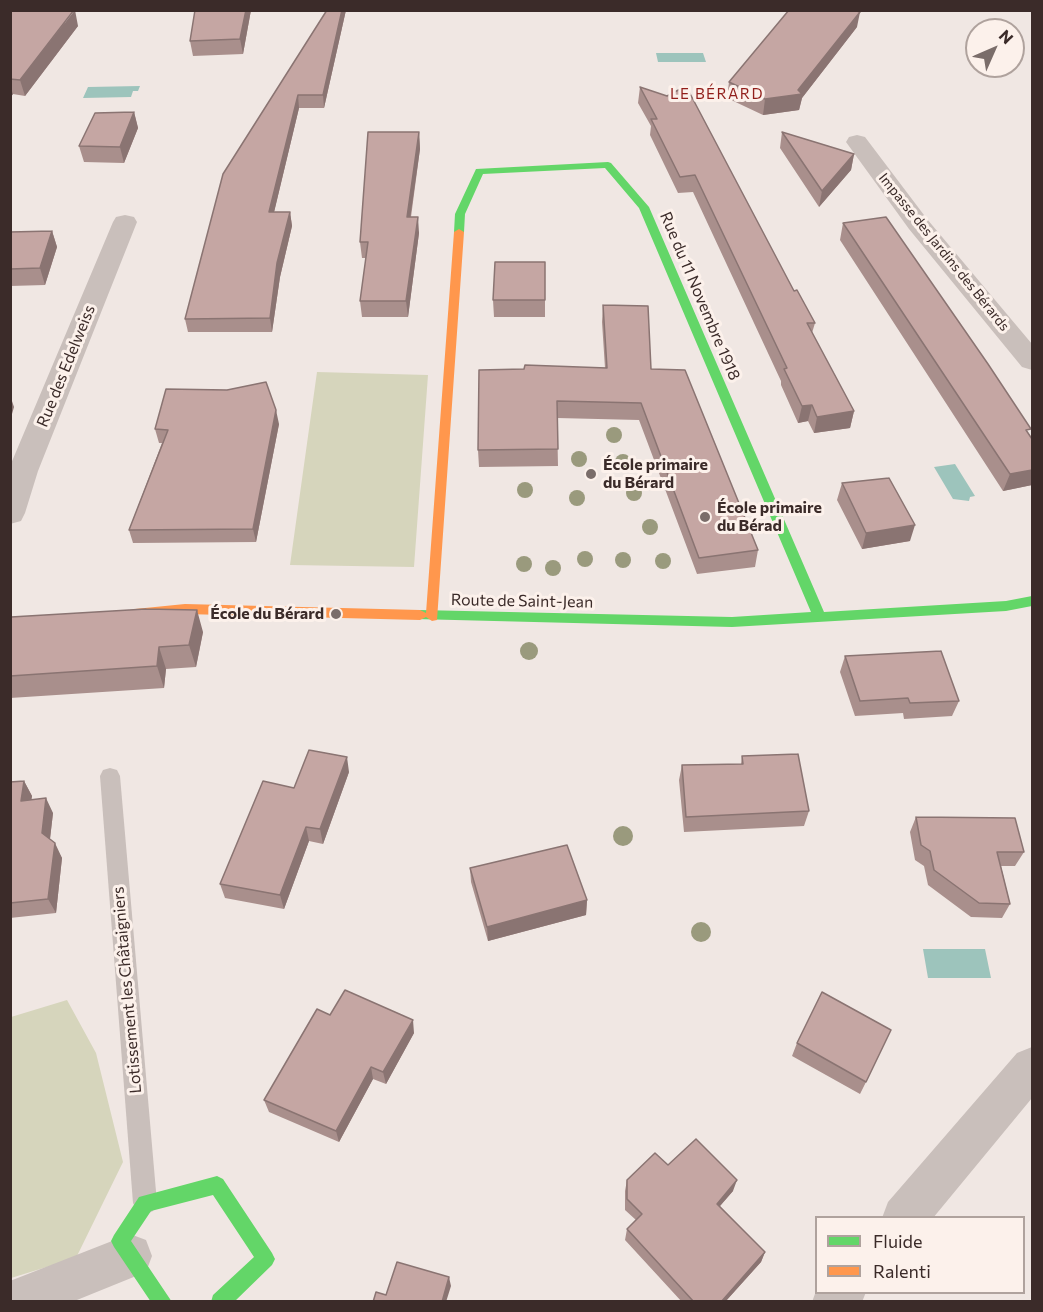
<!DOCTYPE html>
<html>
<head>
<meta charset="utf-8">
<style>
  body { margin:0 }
  #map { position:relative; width:1043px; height:1312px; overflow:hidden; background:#f0e7e3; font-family:Commissioner,sans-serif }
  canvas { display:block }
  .frame { position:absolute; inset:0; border:12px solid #3b2b29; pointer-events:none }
  .legend { position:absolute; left:815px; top:1216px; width:210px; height:78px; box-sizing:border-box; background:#fcf1eb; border:2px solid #afa29d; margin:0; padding:8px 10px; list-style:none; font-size:18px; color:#3b2b29 }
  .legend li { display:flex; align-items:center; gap:12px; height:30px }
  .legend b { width:30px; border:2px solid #afa29d }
  .north { position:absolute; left:965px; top:18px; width:60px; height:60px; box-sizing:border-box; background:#fcf1eb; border:2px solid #afa29d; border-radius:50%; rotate:45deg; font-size:16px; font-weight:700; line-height:24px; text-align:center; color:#3b2b29 }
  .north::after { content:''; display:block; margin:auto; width:21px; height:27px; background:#7a6d6a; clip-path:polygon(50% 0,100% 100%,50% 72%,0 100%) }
</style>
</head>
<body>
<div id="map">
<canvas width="1043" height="1312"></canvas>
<div class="frame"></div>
<ul class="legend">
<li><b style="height:8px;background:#63d668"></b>Fluide</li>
<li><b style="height:8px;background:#ff974d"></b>Ralenti</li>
</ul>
<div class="north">N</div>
</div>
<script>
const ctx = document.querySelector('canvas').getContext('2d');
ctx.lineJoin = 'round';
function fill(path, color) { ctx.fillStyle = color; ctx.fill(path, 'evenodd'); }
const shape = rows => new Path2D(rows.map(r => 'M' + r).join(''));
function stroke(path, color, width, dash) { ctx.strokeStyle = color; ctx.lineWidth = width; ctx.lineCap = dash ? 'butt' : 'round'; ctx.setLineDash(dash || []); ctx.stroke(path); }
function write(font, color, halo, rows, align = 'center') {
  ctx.font = font + ' Commissioner,sans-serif'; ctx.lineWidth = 6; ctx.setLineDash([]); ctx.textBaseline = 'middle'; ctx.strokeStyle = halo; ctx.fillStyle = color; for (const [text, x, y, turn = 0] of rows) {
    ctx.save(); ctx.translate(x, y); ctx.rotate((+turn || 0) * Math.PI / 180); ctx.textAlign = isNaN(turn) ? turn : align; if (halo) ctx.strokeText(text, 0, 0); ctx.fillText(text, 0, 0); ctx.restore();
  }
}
const green = shape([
  [317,372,428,375,414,567,290,565],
  [67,1000,96,1053,123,1162,76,1258,11,1278,11,1017]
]);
const water = shape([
  [656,53,703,53,706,62,658,62],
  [140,86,138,91,133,91,131,97,83,98,88,87],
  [955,464,975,496,970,497,969,501,953,499,934,467],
  [923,949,985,949,991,978,928,978]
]);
const lane = shape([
  [110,768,117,770,120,776,157,1203,153,1211,145,1215,137,1211,133,1203,100,776,103,770,110,768]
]);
const street = shape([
  [857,135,865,137,927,219,1032,344,1032,370,1022,367,909,229,846,142,849,137,857,135],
  [125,215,134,217,137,222,38,471,25,513,21,521,10,524,10,466,113,222,116,217,125,215],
  [1032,1047,1032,1098,933,1218,882,1218,888,1202,1017,1053,1032,1047],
  [130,1234,146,1240,152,1256,146,1272,72,1302,10,1302,10,1281,130,1234],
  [816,1291,816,1292,866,1292,862,1302,812,1302,816,1291]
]);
const fast = shape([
  [608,162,611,163,649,207,824,612,1006,601,1032,596,1032,606,1006,611,732,627,415,619,413,615,420,610,732,617,811,612,639,208,605,168,483,174,465,214,464,232,459,235,454,232,455,214,476,169,608,162],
  [217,1176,223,1179,272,1253,275,1259,272,1265,234,1302,211,1302,213,1295,254,1257,213,1195,151,1211,131,1241,172,1302,151,1302,114,1247,111,1241,114,1235,139,1197,217,1176]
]);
const slow = shape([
  [459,229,464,232,437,620,432,621,426,617,420,620,185,614,135,619,130,618,128,614,135,609,185,604,420,610,426,613,454,232,459,229]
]);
const trees = [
  [614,435,8],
  [579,459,8],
  [623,462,8],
  [525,490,8],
  [634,493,8],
  [577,498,8],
  [650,527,8],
  [585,559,8],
  [623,560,8],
  [663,561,8],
  [524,564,8],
  [553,568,8],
  [529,651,9],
  [623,836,10],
  [701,932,10]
];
const wall = shape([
  [10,10,78,26,25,96,13,94,10,98],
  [195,10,251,10,243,54,193,56,190,41],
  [327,10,346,10,324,108,299,108,274,212,290,212,292,226,280,277,272,332,188,332,185,319],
  [857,27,802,98,799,110,763,115,727,98,729,82],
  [640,87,794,291,815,323,812,333,854,411,850,428,814,433,808,421,798,423,781,385,781,381,693,192,678,193,650,135,651,126,638,103],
  [134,112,138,128,124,163,84,162,79,146],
  [419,132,420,149,411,217,419,233,408,317,362,317,360,301,366,258,362,258,360,242],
  [782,132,854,154,851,170,819,207,780,148],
  [843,223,1029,434,1032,439,1032,485,1003,491,840,240],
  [52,231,57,247,45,285,10,286,10,232],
  [545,262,545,317,494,317,493,300],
  [603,305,651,369,758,550,755,567,697,574,639,420,557,418,558,466,479,467,478,450,605,368,602,322],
  [279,424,256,542,133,543,129,530,162,443,159,443,155,429],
  [842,483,910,541,862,549,837,500],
  [10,618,203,632,196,667,166,669,164,688,10,698],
  [845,656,959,701,952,716,904,719,903,713,855,716,840,672],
  [742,756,809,811,804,826,684,832,679,780,682,765,741,764],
  [349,772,323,844,309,841,284,909,225,898,220,884,294,788],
  [24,781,32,796,31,800,53,813,50,839,62,858,56,913,10,918,10,782],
  [916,817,1024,852,1015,866,1001,866,1010,904,1002,918,971,917,928,885,924,866,915,860,910,832],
  [470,868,587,900,586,915,488,941,471,882],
  [330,1015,414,1033,386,1084,373,1079,339,1142,269,1112,264,1100],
  [797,1043,866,1082,860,1094,792,1056],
  [668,1165,733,1191,720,1206,765,1252,761,1262,725,1302,682,1302,625,1240,627,1229,636,1220,625,1210,625,1191,627,1180]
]);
const shadedWall = shape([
  [75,10,78,26,25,96,20,80],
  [246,10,251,10,243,54,240,39],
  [342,10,346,10,324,108,323,95],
  [860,12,857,27,802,98,799,110,763,115,765,99,798,90],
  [10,85,13,94,10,98],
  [298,95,299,108,271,225,269,212],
  [134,112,138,128,124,163,120,147],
  [419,132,420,149,408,233,407,217],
  [854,154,851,170,819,207,822,191],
  [290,212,292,226,280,277,272,332,270,318,277,263],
  [418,217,419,233,408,317,406,301],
  [52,231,57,247,45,285,40,268],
  [11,398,14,407,10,421,10,400],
  [812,405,808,421,798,423,802,406],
  [276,410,279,424,256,542,253,529],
  [854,411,850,428,814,433,817,417],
  [1032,470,1032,485,1003,491,1010,474],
  [915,525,910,541,862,549,866,533],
  [197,610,203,632,196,667,189,645],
  [159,647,166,669,164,688,157,666],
  [347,757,349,772,323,844,320,829],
  [24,781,32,796,29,816,21,801],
  [46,798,53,813,49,847,42,833],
  [306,827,309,841,284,909,280,895],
  [55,843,62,858,56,913,48,899],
  [587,900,586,915,488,941,487,927],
  [413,1020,414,1033,386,1084,383,1072],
  [371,1067,373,1079,339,1142,336,1131],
  [737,1180,733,1191,713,1214,717,1204],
  [765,1252,761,1262,725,1302,721,1302],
  [449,1277,451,1286,446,1302,442,1302]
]);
const building = shape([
  [10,10,74,10,20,80,10,79,10,10],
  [195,10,246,10,240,39,190,41,195,10],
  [327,10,342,10,323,95,298,95,269,212,290,212,277,263,270,318,185,319,223,174,327,10],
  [789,10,853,10,860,12,798,90,802,94,765,99,729,82,789,10],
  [686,86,794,291,797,290,815,323,807,323,854,411,817,417,812,405,802,406,784,369,787,368,695,175,680,177,651,119,657,119,640,87,667,96,686,86],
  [134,112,120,147,79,146,95,113,134,112],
  [368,132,419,132,407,217,418,217,406,301,360,301,368,242,360,242,368,132],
  [782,132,854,154,822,191,782,132],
  [886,217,988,364,1031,429,1026,430,1032,439,1032,470,1010,474,843,223,886,217],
  [52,231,40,268,10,269,10,232,52,231],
  [495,262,545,262,545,300,493,300,495,262],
  [603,305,648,306,651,369,685,370,758,550,699,558,641,403,557,401,558,449,478,450,479,370,524,369,525,365,607,368,603,305],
  [266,382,276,410,253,529,129,530,168,430,155,429,166,389,227,390,266,382],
  [889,478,915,525,866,533,842,483,889,478],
  [146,609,197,610,189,645,159,647,157,666,10,676,11,617,146,609],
  [941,651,959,701,910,703,908,698,860,701,845,656,941,651],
  [309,750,347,757,320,829,306,827,280,895,220,884,263,781,294,788,309,750],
  [798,754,809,811,686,817,682,765,743,764,742,756,798,754],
  [24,781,21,801,46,798,42,833,55,843,48,899,10,903,10,782,24,781],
  [916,817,1015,818,1024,852,997,852,1010,904,979,903,934,870,930,851,921,845,916,817],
  [567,845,587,900,487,927,470,868,567,845],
  [345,990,413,1020,383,1072,371,1067,336,1131,264,1100,317,1009,330,1015,345,990],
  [822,992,891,1030,866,1082,797,1043,822,992],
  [696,1139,737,1180,717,1204,765,1252,721,1302,694,1302,627,1229,642,1214,627,1199,627,1180,655,1153,668,1165,696,1139],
  [397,1262,449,1277,442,1302,373,1302,376,1292,386,1295,397,1262]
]);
const markers = [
  [591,474,6,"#7a6d6a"],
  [705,517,6,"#7a6d6a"],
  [336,614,6,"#7a6d6a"]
];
const farStreetnames = [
  ["Impasse des Jardins des Bérards",944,252,51]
];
const farNeighbourhoodnames = [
  ["LE BÉRARD",717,94]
];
const streetNames = [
  ["Rue du 11 Novembre 1918",700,296,67],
  ["Rue des Edelweiss",66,366,-68],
  ["Route de Saint-Jean",522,601,1],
  ["Lotissement les Châtaigniers",127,990,-95]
];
const poiNames = [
  ["École primaire",603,465],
  ["du Bérard",603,483],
  ["École primaire",717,508],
  ["du Bérad",717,526],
  ["École du Bérard",324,614,"right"]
];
fill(green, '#d6d5bc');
fill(water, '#9dc4bc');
fill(lane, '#c9bfbb');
fill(street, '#c9bfbb');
fill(fast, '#63d668');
fill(slow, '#ff974d');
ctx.fillStyle = '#9a9a7d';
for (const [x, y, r] of trees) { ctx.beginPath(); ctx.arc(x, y, r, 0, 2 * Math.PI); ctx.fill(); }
fill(wall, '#a98f8c');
fill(shadedWall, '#8a7472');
fill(building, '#c5a6a3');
stroke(building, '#8a7472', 1.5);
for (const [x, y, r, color] of markers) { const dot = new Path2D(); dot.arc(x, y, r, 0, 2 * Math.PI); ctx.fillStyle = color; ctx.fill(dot); stroke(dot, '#fcf1eb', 2); }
write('14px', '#3b2b29', '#fcf1eb', farStreetnames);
ctx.letterSpacing = '1.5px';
write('15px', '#911e1a', '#fcf1eb', farNeighbourhoodnames);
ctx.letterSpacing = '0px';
write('16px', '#3b2b29', '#fcf1eb', streetNames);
write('bold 16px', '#3b2b29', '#fcf1eb', poiNames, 'left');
</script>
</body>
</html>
